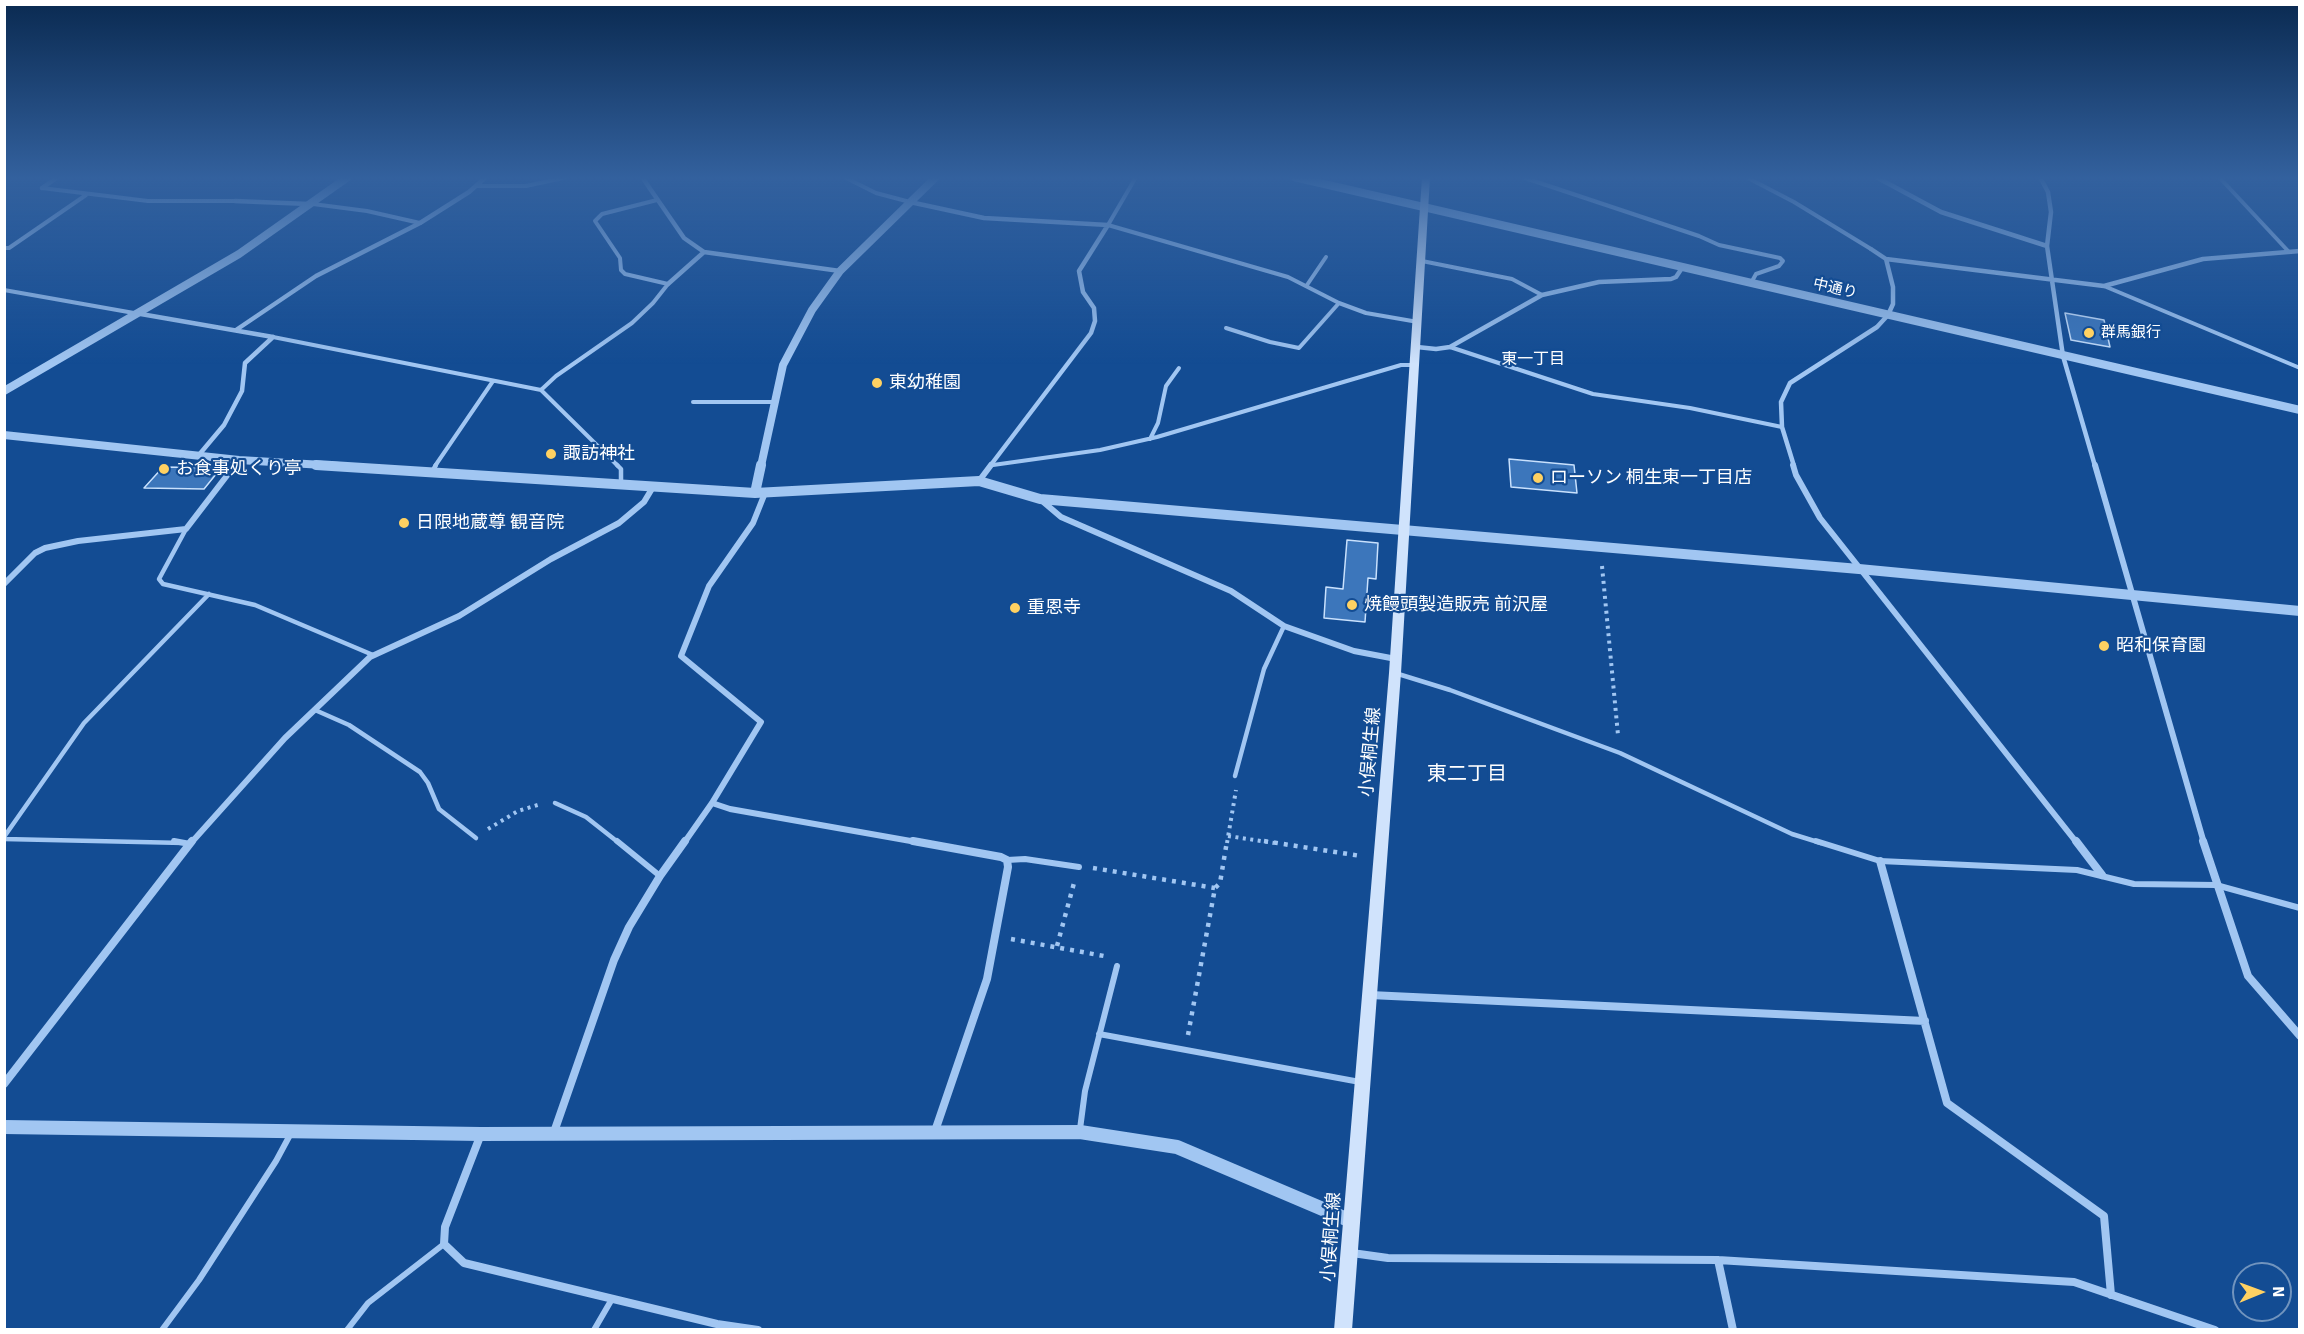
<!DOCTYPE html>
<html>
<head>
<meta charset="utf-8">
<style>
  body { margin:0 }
  #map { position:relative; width:2304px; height:1334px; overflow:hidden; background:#134c93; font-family:Signika,sans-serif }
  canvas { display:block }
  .frame { position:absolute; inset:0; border:6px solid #fff; pointer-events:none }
  .north { position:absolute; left:2232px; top:1262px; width:60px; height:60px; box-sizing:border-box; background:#134c93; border:2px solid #7194be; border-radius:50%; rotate:89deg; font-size:16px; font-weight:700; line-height:24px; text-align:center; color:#fff }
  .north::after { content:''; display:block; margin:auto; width:21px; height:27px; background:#ffd162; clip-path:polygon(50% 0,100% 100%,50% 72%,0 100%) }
</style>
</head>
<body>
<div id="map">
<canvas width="2304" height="1334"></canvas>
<div class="frame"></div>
<div class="north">N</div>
</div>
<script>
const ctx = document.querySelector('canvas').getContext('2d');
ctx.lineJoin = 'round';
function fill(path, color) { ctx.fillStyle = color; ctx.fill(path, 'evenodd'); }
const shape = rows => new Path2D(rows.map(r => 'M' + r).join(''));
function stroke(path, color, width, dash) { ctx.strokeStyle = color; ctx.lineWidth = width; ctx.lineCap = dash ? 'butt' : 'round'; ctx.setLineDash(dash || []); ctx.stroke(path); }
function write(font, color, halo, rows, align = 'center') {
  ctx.font = font + ' Signika,"Noto Sans JP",sans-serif'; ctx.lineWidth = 4.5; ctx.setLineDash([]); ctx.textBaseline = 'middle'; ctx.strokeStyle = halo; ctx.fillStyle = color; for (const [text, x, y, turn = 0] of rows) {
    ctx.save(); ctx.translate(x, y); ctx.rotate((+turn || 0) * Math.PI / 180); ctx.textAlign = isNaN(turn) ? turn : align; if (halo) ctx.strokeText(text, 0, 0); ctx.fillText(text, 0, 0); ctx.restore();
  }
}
const building = shape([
  [2065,313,2104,320,2110,347,2071,340,2065,313],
  [1509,459,1574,465,1577,493,1511,487,1509,459],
  [163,467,221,468,204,489,144,488,163,467],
  [1347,540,1378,543,1376,579,1368,578,1365,622,1324,618,1326,587,1343,589,1347,540]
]);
const pathFar1 = shape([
  [1602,566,1618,735],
  [488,829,518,811,541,804],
  [1228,836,1274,843],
  [1227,843,1236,790]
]);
const path = shape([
  [1264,841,1361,856],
  [1093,868,1215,888],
  [1011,939,1104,956],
  [1057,946,1074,883],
  [1188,1035,1215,888,1220,883,1227,841]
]);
const serviceFar2 = shape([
  [844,177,876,193,910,202],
  [1136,177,1108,225,1288,277,1339,303,1366,313,1418,322],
  [1522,177,1699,236,1719,245,1780,258,1783,261,1779,266,1756,274,1751,283],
  [1746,177,1794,202,1871,249],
  [2219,177,2289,252],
  [477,186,526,186,558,179],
  [42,188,148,201,235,201],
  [313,204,367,211,420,223],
  [4,248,9,248,86,195],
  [1422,261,1512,279,1542,295],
  [1307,285,1326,257],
  [2104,286,2300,368],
  [4,290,134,313],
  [1226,328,1270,342,1299,348,1339,303],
  [273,337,541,390,618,466],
  [1450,347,1593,394,1690,408,1782,427],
  [541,390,556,376,632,323,653,303,668,284,625,274,621,270,620,258,595,221,602,214,657,200],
  [693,402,774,402],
  [1150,439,1158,423,1166,386,1179,368],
  [993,465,1100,450,1157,437,1401,365,1413,365],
  [435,466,493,381]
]);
const serviceFar1 = shape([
  [617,465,621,469,621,482],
  [433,470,436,465],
  [186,529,159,579,163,584,255,605,373,655],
  [1395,673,1450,690,1620,753,1792,834,1821,843],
  [315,710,349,725,420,772,428,783,439,809,476,838],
  [1235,776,1264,669,1284,626],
  [555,803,586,817,619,843],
  [4,837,84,723,209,594],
  [4,839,184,843]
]);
const service = shape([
  [174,841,190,844],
  [617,841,660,876],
  [1816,841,1880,861,2077,870,2134,884,2216,885,2300,908],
  [1007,860,1025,859,1079,867],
  [1099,1034,1360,1082],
  [1080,1129,1085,1091,1117,966],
  [162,1330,199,1280,276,1161,290,1135],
  [347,1330,368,1303,444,1244],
  [594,1330,612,1299]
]);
const minorFar2 = shape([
  [642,177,684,238,704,252,840,271],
  [1876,177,1941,212,2047,246],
  [2040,177,2048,192,2051,212,2047,246,2063,356,2095,466],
  [558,179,565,177],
  [42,188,58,177],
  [235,201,309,204],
  [910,202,984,218,1108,225,1079,271,1083,292,1094,308,1095,321,1091,333,990,466],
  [1886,259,2104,286,2203,259,2300,251],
  [668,284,704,252],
  [135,313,273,337],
  [236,330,316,276,420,223,469,192,486,177],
  [1417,347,1436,349,1450,347,1542,295,1599,282,1671,279,1676,277,1682,268],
  [198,456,224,425,242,391,245,363,273,337],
  [234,466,239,460],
  [1794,466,1782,427,1781,402,1790,383,1877,327,1888,315,1893,304,1893,287,1886,259,1871,249]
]);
const minorFar1 = shape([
  [1793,465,1796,475,1820,518,2077,843],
  [2095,465,2204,843],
  [979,481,991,465],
  [1041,500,1061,517,1231,591,1284,626,1354,651,1396,659],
  [4,584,35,553,45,548,78,541,186,529,235,465],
  [712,803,730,809,922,843],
  [191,843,285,738,370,657,459,616,551,559,619,523,644,502,653,487],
  [684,843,712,803,761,722,681,656,709,586,753,523,765,493]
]);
const minor = shape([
  [913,841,1001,857,1007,860,1008,867,987,979,935,1131],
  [2076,841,2102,875],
  [2203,841,2248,976,2300,1036],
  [1880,861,1947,1103,2104,1216,2111,1295],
  [1370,995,1925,1021],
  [4,1084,192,841],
  [554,1132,614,960,629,927,660,876,685,841],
  [481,1134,445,1227,444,1244,464,1263,717,1324,758,1330],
  [1352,1253,1388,1258,1718,1260,2074,1282,2215,1330],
  [1718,1260,1733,1330]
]);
const tertiaryFar2 = shape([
  [1294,177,2300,410],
  [4,391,239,254,348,177],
  [4,435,239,460,340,466],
  [761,466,783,365,812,310,840,271,936,177]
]);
const tertiaryFar1 = shape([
  [316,465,755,493,979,481,1040,499,1859,569,2300,611],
  [755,493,761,465]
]);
const tertiary = shape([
  [4,1127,481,1134,1080,1132,1177,1147,1351,1221]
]);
const secondary = shape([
  [1422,177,1430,177,1401,673,1352,1330,1334,1330,1389,673,1422,177]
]);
const markers = [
  [2089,333,6,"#ffd162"],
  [877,383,6,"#ffd162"],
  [551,454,6,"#ffd162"],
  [164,469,6,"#ffd162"],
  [1538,478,6,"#ffd162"],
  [404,523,6,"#ffd162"],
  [1352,605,6,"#ffd162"],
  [1015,608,6,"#ffd162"],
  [2104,646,6,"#ffd162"]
];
const farStreetnames = [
  ["中通り",1835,289,13]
];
const farPoinames = [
  ["群馬銀行",2101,333]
];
const farNeighbourhoodnames = [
  ["東一丁目",1533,360]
];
const poiNames = [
  ["東幼稚園",889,383],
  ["諏訪神社",563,454],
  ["お食事処くり亭",176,469],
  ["ローソン 桐生東一丁目店",1550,478],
  ["日限地蔵尊 観音院",416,523],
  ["焼饅頭製造販売 前沢屋",1364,605],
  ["重恩寺",1027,608],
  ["昭和保育園",2116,646]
];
const streetNames = [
  ["小俣桐生線",1371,752,-85],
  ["小俣桐生線",1332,1237,-86]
];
const neighbourhoodNames = [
  ["東二丁目",1467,775]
];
fill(building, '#3c76bb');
stroke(building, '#c9e1fd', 1.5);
stroke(pathFar1, '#a1c6f2', 4, [3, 4.5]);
stroke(path, '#a1c6f2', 4.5, [4, 6]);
stroke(serviceFar2, '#a1c6f2', 4);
stroke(serviceFar1, '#a1c6f2', 4.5);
stroke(service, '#a1c6f2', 6);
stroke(minorFar2, '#a1c6f2', 4.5);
stroke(minorFar1, '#a1c6f2', 6);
stroke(minor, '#a1c6f2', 8);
stroke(tertiaryFar2, '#a1c6f2', 8);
stroke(tertiaryFar1, '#a1c6f2', 10);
stroke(tertiary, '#a1c6f2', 14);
fill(secondary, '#d0e3fc');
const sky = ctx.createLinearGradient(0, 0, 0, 364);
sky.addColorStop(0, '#0a2a51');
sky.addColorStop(0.49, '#33619e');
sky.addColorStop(1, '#33619e00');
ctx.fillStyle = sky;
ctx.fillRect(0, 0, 2304, 364);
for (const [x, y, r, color] of markers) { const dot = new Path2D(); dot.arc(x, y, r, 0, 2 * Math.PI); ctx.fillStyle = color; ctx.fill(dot); stroke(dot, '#134c93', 2); }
write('15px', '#fff', '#134c93', farStreetnames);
write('15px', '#fff', '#134c93', farPoinames, 'left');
write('16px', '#fff', '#134c93', farNeighbourhoodnames);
write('18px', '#fff', '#134c93', poiNames, 'left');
write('18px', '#fff', '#134c93', streetNames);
write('20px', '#fff', '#134c93', neighbourhoodNames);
</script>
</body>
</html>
